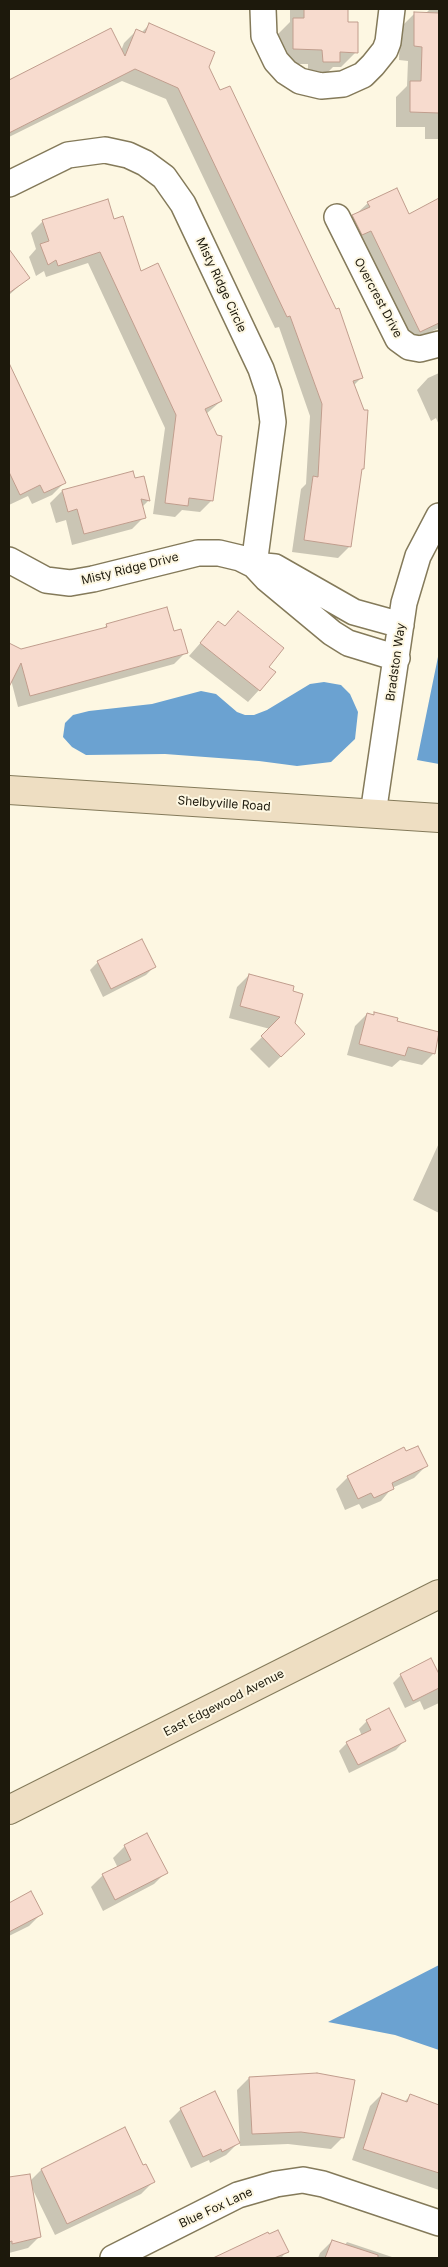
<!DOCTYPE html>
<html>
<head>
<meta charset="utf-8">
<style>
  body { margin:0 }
  #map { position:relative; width:448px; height:2267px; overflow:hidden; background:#fdf7e2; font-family:Inter,sans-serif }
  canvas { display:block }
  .frame { position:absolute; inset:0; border:10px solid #1d190c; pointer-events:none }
</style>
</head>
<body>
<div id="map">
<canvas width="448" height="2267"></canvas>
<div class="frame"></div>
</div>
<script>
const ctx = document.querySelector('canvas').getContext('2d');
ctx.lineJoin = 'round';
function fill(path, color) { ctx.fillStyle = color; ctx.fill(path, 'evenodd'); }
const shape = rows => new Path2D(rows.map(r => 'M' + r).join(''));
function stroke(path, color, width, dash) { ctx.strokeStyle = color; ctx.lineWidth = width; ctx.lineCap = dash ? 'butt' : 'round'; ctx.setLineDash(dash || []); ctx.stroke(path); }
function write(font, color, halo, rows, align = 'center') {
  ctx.font = font + ' Inter,sans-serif'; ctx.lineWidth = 4; ctx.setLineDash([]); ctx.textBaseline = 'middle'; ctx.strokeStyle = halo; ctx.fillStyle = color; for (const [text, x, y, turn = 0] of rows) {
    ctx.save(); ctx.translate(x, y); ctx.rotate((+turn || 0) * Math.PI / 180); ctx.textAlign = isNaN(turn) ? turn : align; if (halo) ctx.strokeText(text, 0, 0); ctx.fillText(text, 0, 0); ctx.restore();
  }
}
const water = shape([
  [439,652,439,764,417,760],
  [324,682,341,685,350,694,358,712,355,739,331,762,297,766,259,761,165,754,86,755,72,747,63,737,65,723,73,715,89,711,152,704,201,691,216,694,237,712,245,715,254,715,267,710,310,684],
  [439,1965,439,2050,395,2035,328,2022]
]);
const shadow = shape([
  [290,9,347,9,346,23,356,52,341,67,333,67,324,76,308,76,308,64,279,64,278,34,290,22],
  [430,9,439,9,439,139,425,139,425,127,396,127,396,97,407,86,408,61,399,60,400,28,415,13,425,14],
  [149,25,207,67,362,377,353,386,363,468,361,471,350,546,338,558,292,552,301,489,306,484,310,416,279,327,275,328,166,99,122,81,9,137,9,80,110,30,121,51,124,43,136,31,141,33],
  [439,200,439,258,425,265,439,294,439,328,408,343,341,228,368,203,408,215],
  [43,221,113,221,141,272,221,401,206,414,216,436,212,500,200,512,182,510,175,517,153,514,165,428,88,263,46,277,44,271,36,276,29,257,36,249,31,233],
  [13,257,28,278,9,295,9,260],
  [9,366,64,483,52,495,32,504,28,496,9,505],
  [439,373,439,425,436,418,431,421,417,390,428,378],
  [132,472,134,479,149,500,142,507,144,517,132,529,72,545,66,520,56,523,50,503,62,491],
  [238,612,259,690,248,702,189,656,218,623,224,627],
  [107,625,173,632,186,652,174,664,18,707,11,680,9,684,9,644,21,651,102,630],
  [98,962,154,967,146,975,103,997,90,970],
  [249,975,304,1034,269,1068,250,1049,270,1029,229,1018,237,987],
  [375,1013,396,1022,439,1033,434,1053,422,1065,400,1060,392,1067,347,1055,355,1026,367,1014,372,1016],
  [439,1143,439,1213,413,1200],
  [403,1448,406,1453,426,1466,414,1478,392,1488,381,1501,362,1509,359,1504,345,1510,336,1489,348,1477],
  [431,1660,439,1677,439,1703,424,1710,420,1701,405,1708,393,1683,401,1675],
  [367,1721,404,1741,396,1750,349,1773,339,1751,347,1743,362,1736,359,1729],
  [125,1846,166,1872,154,1884,103,1911,91,1887,103,1875,118,1868,113,1858],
  [30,1893,41,1914,29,1926,9,1936,9,1904],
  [249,2078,343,2137,331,2149,288,2144,240,2146,237,2090],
  [215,2093,238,2143,226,2155,210,2163,209,2160,191,2168,169,2121,181,2109],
  [382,2094,404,2102,410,2096,439,2106,439,2190,352,2160,370,2106],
  [125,2129,142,2167,153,2182,141,2194,55,2235,32,2188,40,2236,28,2248,9,2253,9,2179,29,2175,30,2181,41,2170],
  [332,2241,345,2245,347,2242,395,2258,318,2258,320,2253],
  [247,2243,287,2251,282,2257,283,2258,216,2258]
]);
const building = shape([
  [304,9,348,9,348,22,358,22,358,53,340,52,340,62,323,62,322,50,293,49,293,18,304,18,304,9],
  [414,12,439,13,439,113,410,112,410,81,421,81,422,47,414,46,414,12],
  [149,23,215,52,209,67,220,90,230,86,336,309,339,308,363,378,353,381,364,410,368,410,364,469,362,469,351,547,304,540,313,476,318,477,322,404,290,316,287,317,178,88,135,69,9,133,9,80,111,28,125,56,136,29,145,33,149,23],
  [397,188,409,214,439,198,439,323,420,332,371,231,362,235,352,215,370,207,367,202,397,188],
  [108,199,114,219,123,216,141,271,158,263,222,401,205,409,217,435,222,436,213,501,189,498,188,506,165,503,176,415,100,252,58,266,56,260,48,265,40,244,49,241,42,220,108,199],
  [9,249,30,278,9,293,9,249],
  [9,363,66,483,44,493,40,485,20,495,9,472,9,363],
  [133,471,135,478,144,476,150,501,141,499,146,518,84,534,77,509,68,512,62,490,133,471],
  [167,607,174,631,181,629,188,653,30,696,21,663,9,687,9,643,21,649,107,627,106,624,167,607],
  [238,611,284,648,269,667,276,672,260,691,200,643,218,621,225,626,238,611],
  [142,939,156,967,111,989,97,961,142,939],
  [249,974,294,986,293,991,303,994,295,1023,305,1034,281,1057,261,1036,280,1017,240,1006,249,974],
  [374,1012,398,1018,397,1021,439,1032,435,1054,408,1047,405,1056,359,1044,367,1013,374,1015,374,1012],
  [418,1446,428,1466,392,1483,394,1489,374,1498,371,1493,358,1499,347,1476,404,1447,406,1451,418,1446],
  [431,1658,439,1674,439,1688,413,1701,400,1674,431,1658],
  [389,1708,406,1741,358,1765,346,1742,371,1730,366,1720,389,1708],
  [147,1833,168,1873,115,1900,102,1874,131,1860,124,1845,147,1833],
  [31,1891,43,1914,9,1932,9,1903,31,1891],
  [317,2073,355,2080,344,2138,301,2132,252,2134,249,2077,317,2073],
  [215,2091,240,2143,222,2152,221,2149,203,2157,180,2108,215,2091],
  [382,2093,407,2102,410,2094,439,2105,439,2173,363,2149,382,2093],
  [125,2127,143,2165,146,2164,155,2182,67,2224,41,2169,125,2127],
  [30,2174,41,2237,12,2244,12,2241,9,2242,9,2177,30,2174],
  [278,2230,289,2252,274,2258,213,2258,268,2232,269,2234,278,2230],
  [332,2240,378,2255,378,2258,325,2258,332,2240]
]);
const street = shape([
  [263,9,264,36,276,61,286,72,300,81,321,86,343,84,363,75,373,65,385,50,388,42,392,9],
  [9,184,68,155,105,150,128,155,145,163,164,177,183,204,261,369,269,393,273,422,254,565,240,558,219,553,198,553,93,579,70,583,46,580,9,560],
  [337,217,398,339,409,347,420,349,439,344],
  [397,658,348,643,332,633,267,579,254,565,275,567,354,612,401,625],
  [373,814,404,603,418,556,439,516],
  [113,2258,238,2195,276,2184,303,2180,323,2184,439,2223]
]);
const secondary = shape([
  [9,790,439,818],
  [9,1810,439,1594]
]);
const streetNames = [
  ["Misty Ridge Circle",221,285,65],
  ["Overcrest Drive",378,298,62],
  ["Misty Ridge Drive",130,569,-14],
  ["Bradston Way",396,662,-82],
  ["Shelbyville Road",224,804,4],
  ["East Edgewood Avenue",224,1703,-27],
  ["Blue Fox Lane",216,2208,-25]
];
fill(water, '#6ba2d1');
fill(shadow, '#0003');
fill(building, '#f7dbce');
stroke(building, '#c09d8d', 1);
stroke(street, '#847a5a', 28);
stroke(secondary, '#847a5a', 30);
stroke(street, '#fff', 25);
stroke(secondary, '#eedec2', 28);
write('12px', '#1d190c', '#fdf7e2', streetNames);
</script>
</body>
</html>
